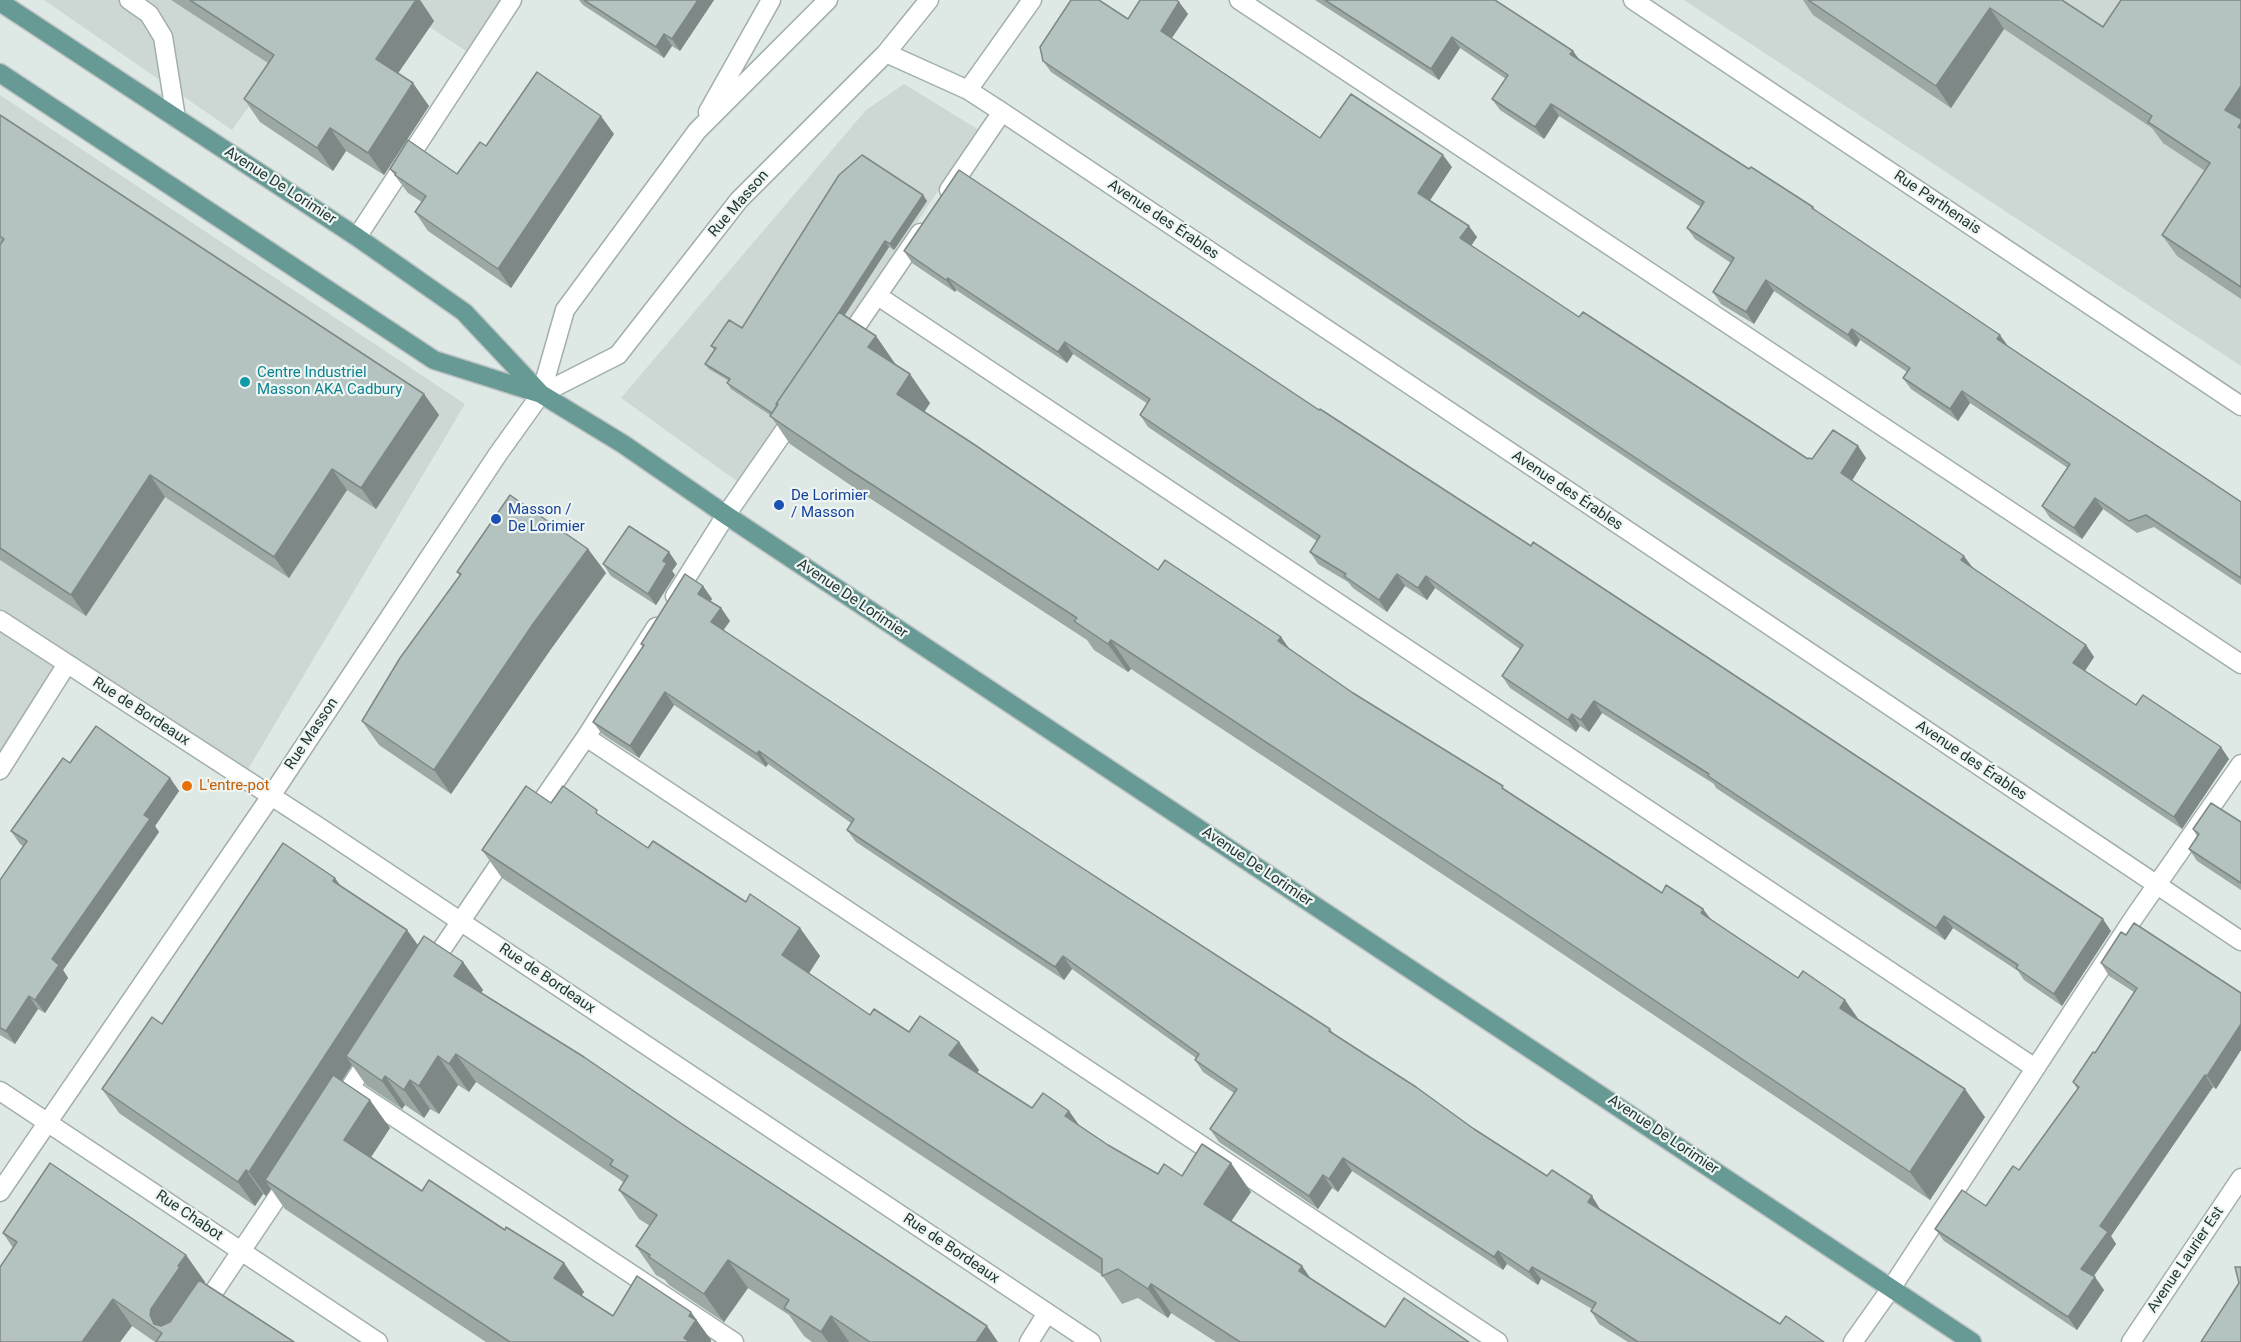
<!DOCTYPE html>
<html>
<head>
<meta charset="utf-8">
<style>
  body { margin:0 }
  canvas { display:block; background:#dee8e5 }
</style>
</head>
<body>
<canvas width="2241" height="1342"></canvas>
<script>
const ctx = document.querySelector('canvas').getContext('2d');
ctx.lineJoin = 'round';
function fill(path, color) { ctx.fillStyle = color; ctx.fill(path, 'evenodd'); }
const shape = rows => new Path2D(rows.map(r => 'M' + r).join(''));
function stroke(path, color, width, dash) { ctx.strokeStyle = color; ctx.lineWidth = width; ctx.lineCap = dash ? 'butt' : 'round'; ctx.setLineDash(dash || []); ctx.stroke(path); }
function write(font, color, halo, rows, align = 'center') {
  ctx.font = font + ' Roboto,sans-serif'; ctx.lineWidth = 4.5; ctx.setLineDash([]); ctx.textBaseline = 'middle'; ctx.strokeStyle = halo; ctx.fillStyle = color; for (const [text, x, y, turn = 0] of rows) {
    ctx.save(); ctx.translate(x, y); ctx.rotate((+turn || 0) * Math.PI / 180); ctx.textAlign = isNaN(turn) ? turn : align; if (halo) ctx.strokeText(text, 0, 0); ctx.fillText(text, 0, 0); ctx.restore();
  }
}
const built = shape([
  [44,0,325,0,232,130],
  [389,0,519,0,478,59],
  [1684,0,2241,0,2241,366],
  [904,84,979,130,741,484,621,398,866,110],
  [0,95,465,404,244,776,67,664,0,770]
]);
const minor = shape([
  [129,0,149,14,163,37,176,118],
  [1239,0,2241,664],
  [1633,0,2241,406],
  [886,53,968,90,1002,112,2241,941],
  [968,90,1032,0],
  [708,112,771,0],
  [949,190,1002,112],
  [357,237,512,0],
  [878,296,2035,1068],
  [844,344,920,233],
  [541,394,618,355,739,200,886,53,929,0],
  [675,596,726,515,796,414],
  [0,620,319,827,1091,1342],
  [586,737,1498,1342],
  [0,770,67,664],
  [531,817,586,737,656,627],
  [429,968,509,850],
  [352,1089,734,1342],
  [0,1091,378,1342],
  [338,1106,372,1054],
  [0,1192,271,796,498,454,541,394,565,310,697,131,828,0],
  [180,1342,291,1177],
  [1029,1342,1047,1313],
  [1853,1342,1892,1287,2135,916,2241,764],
  [2131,1342,2241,1178]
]);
const major = shape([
  [0,2,357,237,464,312,540,393],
  [0,73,434,360,541,394,623,444,726,515,1972,1342]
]);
const wall = shape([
  [171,0,420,0,434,21,398,73,429,106,384,175,346,151,333,171,260,122,244,99,268,63],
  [579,0,714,0,680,51,672,46,664,58,583,5],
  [1315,0,1495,0,1573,51,1579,60,1749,169,1813,207,1816,211,2008,346,2241,502,2241,585,2154,527,2137,533,2103,509,2082,539,2050,518,2042,506,2068,468,1970,403,1958,421,1911,389,1903,378,1907,372,1860,340,1856,347,1774,291,1754,324,1721,304,1713,292,1731,263,1695,239,1687,228,1701,207,1559,116,1544,139,1500,110,1492,99,1506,79,1460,48,1439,80],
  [1803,0,2062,0,2103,27,2241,0,2241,299,2177,256,2162,235,2205,171,2163,143,2152,128,2004,29,1951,108,1813,15],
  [1179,2,1188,14,1172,38,1320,138,1452,167,1430,200,1477,237,1471,246,1579,317,1808,459,1812,459,1858,446,1866,458,1852,480,1973,568,2086,645,2094,657,2085,671,2136,705,2229,759,2182,829,1384,296,1051,72,1043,61,1128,19],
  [0,115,424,394,439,415,376,509,347,490,289,578,165,497,86,616,0,560],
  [614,134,511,288,428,231,415,212,422,202,408,193,390,169,457,174],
  [923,195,927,201,894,250,889,247,845,315,876,336,896,365,930,403,924,412,1158,570,1281,637,1290,650,1353,693,1506,791,1662,893,1703,909,1711,919,1798,978,1845,1000,1859,1020,1985,1117,1930,1200,1515,922,1131,669,1128,672,1094,650,1087,640,868,497,790,444,770,415,731,389,727,383,729,381,709,369,705,364,714,350,711,346,742,328],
  [904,251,1319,410,2111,931,2062,1006,2024,980,2018,971,1953,928,1945,940,1716,788,1714,784,1602,713,1589,732,1580,726,1576,732,1510,688,1502,676,1520,649,1435,588,1427,600,1405,586,1387,612,1353,588,1348,582,1318,564,1310,552,1317,541,1148,427,1140,415,1148,404,1073,354,1067,363,956,290,955,292,912,263],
  [588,549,606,573,551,649,451,794,379,745,362,721,460,576,457,572],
  [669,552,677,564,672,571,675,575,656,605,611,576,603,564],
  [703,586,712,599,710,601,721,608,730,621,723,630,1053,849,1330,1029,1334,1034,1474,1129,1547,1176,1600,1209,1780,1324,1824,1342,1628,1342,1599,1324,1591,1311,1592,1309,1541,1279,1538,1285,1507,1264,1503,1270,1352,1171,1338,1192,1332,1188,1318,1209,1219,1142,1210,1129,1234,1093,1203,1072,1195,1060,1196,1058,1072,969,1064,980,856,842,847,830,851,823,768,764,766,767,674,705,639,758,602,734,593,722,643,647,641,644],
  [70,763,170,778,179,791,155,826,159,832,63,970,68,978,45,1013,38,1009,15,1044,0,1035,0,880,23,846,20,844,11,831],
  [551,803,602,817,648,848,746,902,800,928,820,956,809,973,870,1015,909,1032,979,1070,977,1073,1032,1108,1069,1111,1079,1126,1108,1145,1158,1174,1182,1176,1251,1192,1231,1221,1302,1266,1310,1278,1385,1327,1469,1342,1216,1342,1171,1313,1168,1318,1138,1298,1122,1304,1102,1275,502,878,482,850],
  [2241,822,2241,890,2197,861,2189,849,2197,836,2193,829],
  [341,887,407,930,418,945,463,962,483,990,481,993,998,1342,812,1342,804,1336,789,1315,748,1288,724,1322,669,1285,665,1280,656,1275,636,1246,650,1226,639,1219,619,1190,623,1183,622,1181,476,1082,469,1092,458,1085,439,1114,430,1109,424,1118,405,1105,402,1109,366,1085,352,1065,342,1081,390,1128,371,1157,422,1191,505,1230,564,1263,584,1292,581,1296,613,1316,711,1340,711,1342,486,1342,285,1209,271,1189,266,1196,263,1194,255,1206,119,1113,102,1089,162,1024],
  [2126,935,2241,993,2241,1050,2216,1089,2213,1087,2111,1236,2116,1244,2094,1276,2104,1290,2077,1330,1944,1241,1935,1229,1986,1206,2019,1170,2078,1090,2073,1082,2095,1053,2134,992,2109,976,2101,963],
  [3,1233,186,1255,205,1282,204,1283,294,1342,155,1342,132,1326,120,1342,0,1342,13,1248]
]);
const shadedWall = shape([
  [416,0,420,0,434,21,392,82,376,59],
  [698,0,714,0,680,51,672,39],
  [1179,2,1188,14,1169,42,1161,31],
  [1990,8,2004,29,1951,108,1936,86],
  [664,34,672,46,664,58,656,47],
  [1452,37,1460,48,1439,80,1431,69],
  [1573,51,1581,62,1570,54],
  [413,83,429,106,384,175,368,153],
  [2241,86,2241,131,2225,110],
  [1551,104,1559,116,1544,139,1535,127],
  [601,116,614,134,511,288,498,269],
  [330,128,346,151,333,171,317,148],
  [1443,155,1452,167,1427,205,1418,193],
  [923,195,927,201,894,250,890,244],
  [1469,226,1477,237,1468,250,1460,238],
  [885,241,889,247,838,325,834,320],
  [948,278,956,290,955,292,946,280],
  [1766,280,1774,291,1754,324,1746,312],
  [1852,329,1860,340,1856,347,1848,335],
  [2000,335,2008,346,1997,339],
  [876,336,896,365,868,347],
  [1065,342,1073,354,1067,363,1058,352],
  [910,374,930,403,917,423,897,394],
  [1962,391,1970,403,1958,421,1950,409],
  [424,394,439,415,376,509,361,488],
  [1858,446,1866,458,1850,484,1841,473],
  [332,469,347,490,289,578,274,557],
  [150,475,165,497,86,616,71,595],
  [2095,498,2103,509,2082,539,2074,528],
  [588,549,606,573,551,649,451,794,434,770,533,624],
  [669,552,677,564,672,571,675,575,656,605,648,594,663,561],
  [1964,556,1973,568,1961,560],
  [1397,574,1405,586,1387,612,1379,600],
  [1426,576,1435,588,1427,600,1418,588],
  [703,586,712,599,707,606,698,594],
  [721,608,730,621,720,635,711,622],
  [1281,637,1301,666,1278,641],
  [1111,640,1131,669,1128,672,1108,644],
  [2086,645,2094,657,2082,675,2073,663],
  [665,692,674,705,639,758,630,746],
  [1594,701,1602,713,1589,732,1581,720],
  [1572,714,1580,726,1576,732,1568,720],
  [2221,747,2229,759,2182,829,2174,817],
  [759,751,768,764,766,767,757,754],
  [170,778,179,791,155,826,159,832,63,970,68,978,45,1013,35,1000,52,959,144,815],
  [335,878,352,902,333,881],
  [1703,909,1723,938,1701,913],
  [1944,916,1953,928,1945,940,1936,928],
  [2103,919,2111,931,2062,1006,2054,994],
  [800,928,820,956,802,984,782,955],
  [407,930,424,954,346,1056,352,1065,273,1185,265,1180,271,1189,266,1196,249,1172],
  [1063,956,1072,969,1064,980,1055,967],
  [463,962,483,990,474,1005,454,976],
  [29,996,38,1009,15,1044,6,1031],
  [1845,1000,1865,1029,1840,1008],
  [2241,1024,2241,1050,2216,1089,2207,1076],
  [959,1042,979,1070,969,1084,949,1055],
  [456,1054,476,1082,469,1092,449,1064],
  [438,1056,458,1085,439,1114,419,1086],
  [2205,1075,2213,1087,2111,1236,2116,1244,2090,1281,2081,1269,2100,1226],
  [385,1076,405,1105,402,1109,382,1081],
  [410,1080,430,1109,424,1118,404,1090],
  [1965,1089,1985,1117,1930,1200,1910,1172],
  [370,1100,390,1128,364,1168,344,1140],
  [1069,1111,1089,1139,1065,1116],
  [1343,1158,1352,1171,1338,1192,1329,1179],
  [1231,1163,1251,1192,1224,1232,1204,1204],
  [246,1170,263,1194,255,1206,238,1182],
  [1323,1175,1332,1188,1318,1209,1309,1196],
  [1592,1196,1600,1209,1588,1202],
  [1498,1251,1507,1264,1503,1270,1494,1257],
  [186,1255,205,1282,198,1293,162,1333,154,1324,150,1315,151,1309],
  [728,1260,748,1288,724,1322,704,1294],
  [564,1263,584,1292,574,1307,554,1278],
  [1302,1266,1322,1295,1299,1271],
  [1532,1267,1541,1279,1538,1285,1529,1272],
  [2095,1277,2104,1290,2077,1330,2068,1317],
  [1151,1284,1171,1313,1168,1318,1148,1289],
  [113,1299,132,1326,120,1342,82,1342],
  [691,1312,711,1340,711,1342,687,1342,684,1338,689,1316],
  [831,1316,849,1342,828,1342,821,1332],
  [987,1326,998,1342,976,1342]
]);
const building = shape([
  [190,0,416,0,376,59,413,83,368,153,330,128,317,148,244,99,274,55,190,0],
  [584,0,698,0,672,39,664,34,656,47,584,0],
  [1071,0,1099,0,1128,19,1140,0,1176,0,1179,2,1161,31,1320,138,1351,94,1443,155,1418,193,1469,226,1460,238,1579,317,1583,312,1808,459,1809,458,1812,459,1833,430,1858,446,1841,473,1964,556,1961,560,2086,645,2073,663,2136,705,2143,695,2221,747,2174,817,1375,284,1043,61,1040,47,1071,0],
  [1325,0,1495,0,1573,51,1570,54,1749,169,1751,167,1813,207,1812,208,2000,335,1997,339,2241,502,2241,578,2146,515,2129,521,2095,498,2074,528,2042,506,2070,464,1962,391,1950,409,1903,378,1910,368,1852,329,1848,335,1766,280,1746,312,1713,292,1734,258,1687,228,1704,202,1551,104,1535,127,1492,99,1508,75,1452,37,1431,69,1325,0],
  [1808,0,2062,0,2103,27,2121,0,2241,0,2241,86,2225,110,2241,119,2241,123,2238,127,2241,129,2241,287,2162,235,2210,163,2148,122,2152,116,1990,8,1936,86,1808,0],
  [537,72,601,116,498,269,415,212,426,196,395,175,396,173,390,169,408,140,457,174,480,142,486,146,537,72],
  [0,115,424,394,361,488,332,469,274,557,150,475,71,595,0,548,0,245,4,239,0,236,0,115],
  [862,155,923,195,890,244,885,241,839,312,776,404,777,405,772,413,727,383,730,379,705,364,716,348,711,346,729,320,742,328,839,175,862,155],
  [959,170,1319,410,1320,409,1531,546,1533,542,2103,919,2054,994,2016,968,2018,965,1944,916,1936,928,1708,776,1709,774,1594,701,1581,720,1572,714,1568,720,1502,676,1523,645,1426,576,1418,588,1397,574,1379,600,1344,576,1346,574,1310,552,1320,536,1140,415,1150,399,1065,342,1058,352,948,278,946,280,904,251,959,170],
  [839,312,876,336,868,347,910,374,897,394,975,445,1158,570,1165,560,1281,637,1278,641,1353,693,1503,786,1502,788,1662,893,1666,885,1703,909,1701,913,1798,978,1803,971,1845,1000,1840,1008,1965,1089,1910,1172,1495,893,1111,640,1108,644,1074,621,1077,618,848,469,770,416,778,404,776,404,839,312],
  [510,495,588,549,533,624,434,770,362,721,400,658,461,574,457,572,510,495],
  [629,526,669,552,663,561,667,563,648,594,603,564,629,526],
  [685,574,703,586,698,594,721,608,711,622,1053,849,1330,1029,1329,1031,1416,1087,1474,1129,1547,1176,1552,1170,1592,1196,1588,1202,1780,1324,1786,1316,1824,1342,1638,1342,1591,1311,1596,1303,1532,1267,1529,1272,1498,1251,1494,1257,1343,1158,1329,1179,1323,1175,1309,1196,1210,1129,1237,1089,1195,1060,1199,1054,1063,956,1055,967,847,830,854,819,759,751,757,754,665,692,630,746,593,722,644,645,641,644,685,574],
  [96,726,170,778,144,815,150,819,52,959,59,965,35,1000,29,996,6,1031,0,1028,0,880,27,841,11,831,63,758,70,763,96,726],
  [526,786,551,803,563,786,597,810,596,813,648,848,653,841,746,902,750,894,800,928,782,955,870,1015,874,1009,909,1032,920,1016,959,1042,949,1055,1032,1108,1043,1093,1069,1111,1065,1116,1108,1145,1158,1174,1164,1164,1182,1176,1202,1144,1231,1163,1204,1204,1302,1266,1299,1271,1385,1327,1404,1298,1469,1342,1240,1342,1151,1284,1148,1289,1118,1269,1102,1276,1102,1259,482,850,526,786],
  [2211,803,2241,822,2241,883,2189,849,2199,834,2193,829,2211,803],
  [283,843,335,878,333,881,407,930,249,1172,246,1170,238,1182,102,1089,152,1017,162,1024,283,843],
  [2134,923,2241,993,2241,1024,2207,1076,2205,1075,2100,1226,2108,1232,2081,1269,2095,1277,2068,1317,1935,1229,1962,1190,1986,1206,2013,1166,2019,1170,2079,1087,2073,1082,2093,1052,2095,1053,2137,988,2101,963,2121,932,2126,935,2134,923],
  [424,936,463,962,454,976,584,1057,685,1126,987,1326,976,1342,870,1342,831,1316,821,1332,784,1308,789,1300,728,1260,704,1294,649,1257,650,1255,636,1246,657,1215,619,1190,628,1176,610,1165,613,1160,456,1054,449,1064,438,1056,419,1086,410,1080,404,1090,385,1076,382,1081,346,1056,424,936],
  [333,1075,370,1100,344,1140,422,1191,429,1180,505,1230,506,1227,564,1263,554,1278,613,1316,637,1276,691,1312,689,1316,696,1320,684,1338,690,1342,510,1342,265,1180,333,1075],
  [50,1163,186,1255,178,1266,180,1267,151,1309,150,1315,154,1324,161,1326,170,1322,199,1280,294,1342,156,1342,162,1333,113,1299,82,1342,0,1342,0,1267,17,1242,3,1233,50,1163],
  [2235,1267,2241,1267,2241,1342,2201,1342,2239,1283,2235,1267]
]);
const markers = [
  [245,382,6,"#0f9aa8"],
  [779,505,6,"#1a4fb4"],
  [496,519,6,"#1a4fb4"],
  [187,786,6,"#e8710a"]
];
const streetNames = [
  ["Avenue De Lorimier",280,186,33],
  ["Rue Parthenais",1937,203,34],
  ["Rue Masson",739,204,-49],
  ["Avenue des Érables",1163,220,34],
  ["Avenue des Érables",1567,491,34],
  ["Avenue De Lorimier",852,599,34],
  ["Rue de Bordeaux",141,712,33],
  ["Rue Masson",312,734,-56],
  ["Avenue des Érables",1971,761,34],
  ["Avenue De Lorimier",1257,867,34],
  ["Rue de Bordeaux",547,979,34],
  ["Avenue De Lorimier",1663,1135,34],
  ["Rue Chabot",189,1216,34],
  ["Rue de Bordeaux",951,1249,34],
  ["Avenue Laurier Est",2186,1260,-56]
];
const cultureNames = [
  ["Centre Industriel",257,373],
  ["Masson AKA Cadbury",257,390]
];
const transitNames = [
  ["De Lorimier",791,496],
  ["/ Masson",791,513],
  ["Masson /",508,510],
  ["De Lorimier",508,527]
];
const foodNames = [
  ["L'entre-pot",199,786]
];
fill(built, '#cdd8d5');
stroke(minor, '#a2afac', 21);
stroke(major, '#bcc3c2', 21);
stroke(minor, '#fff', 18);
stroke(major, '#679a94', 18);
fill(wall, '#9ba8a4');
fill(shadedWall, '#7e8886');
fill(building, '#b4c3bf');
stroke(building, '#7e8886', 1.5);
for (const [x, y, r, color] of markers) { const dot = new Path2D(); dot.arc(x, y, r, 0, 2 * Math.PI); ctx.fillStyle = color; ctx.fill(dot); stroke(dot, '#eef5f3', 2); }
write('15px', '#213734', '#eef5f3', streetNames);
write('15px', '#0d838f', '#eef5f3', cultureNames, 'left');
write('15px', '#164399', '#eef5f3', transitNames, 'left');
write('15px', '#c56008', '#eef5f3', foodNames, 'left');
</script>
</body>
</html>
